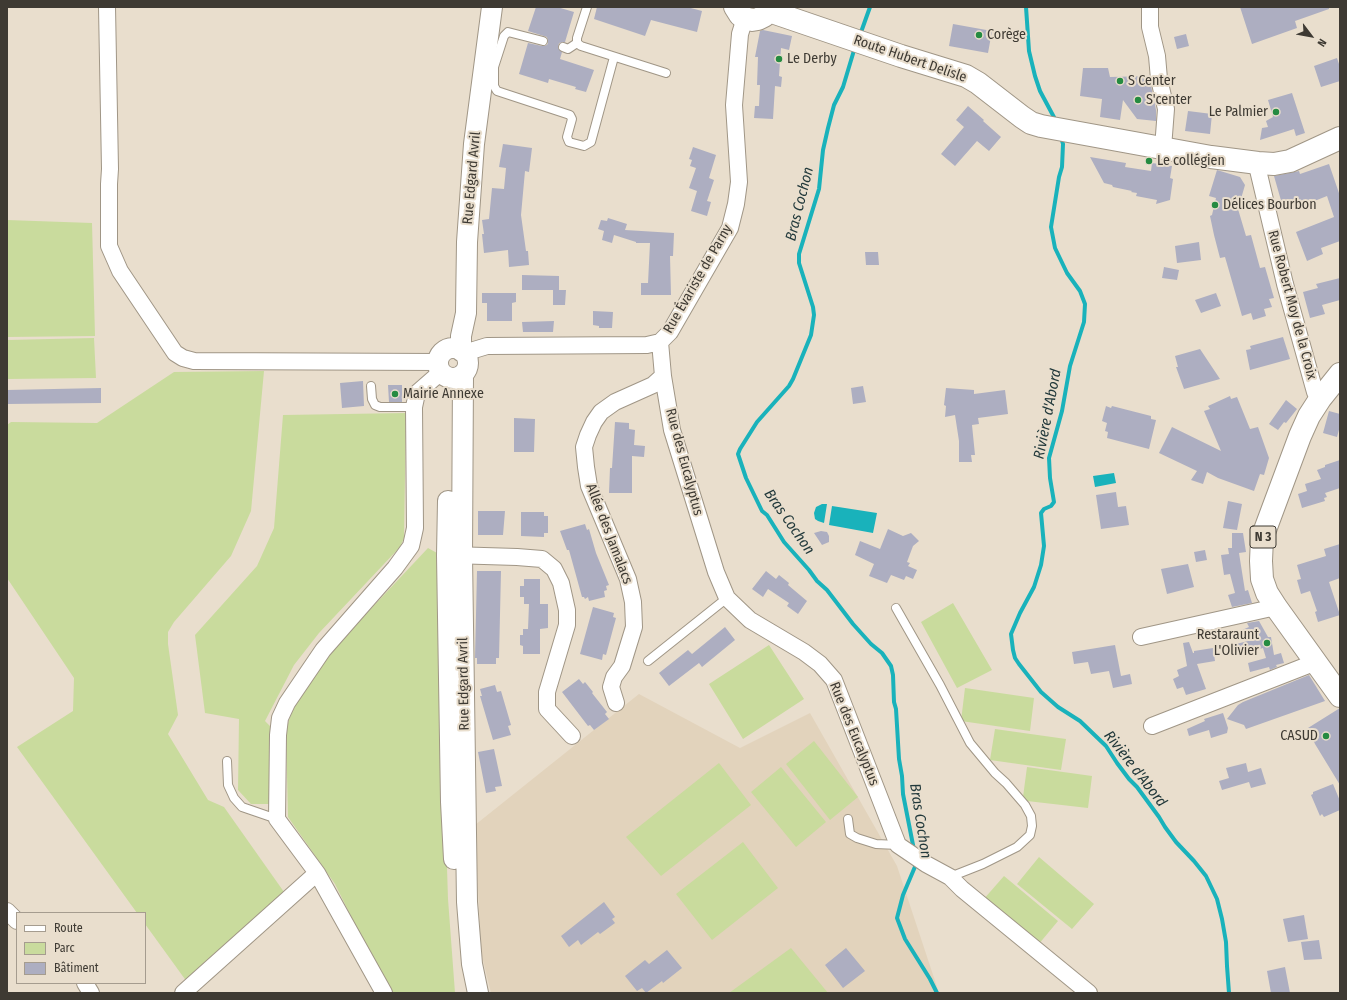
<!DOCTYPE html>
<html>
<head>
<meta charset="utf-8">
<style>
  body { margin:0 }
  #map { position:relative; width:1347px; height:1000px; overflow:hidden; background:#e9decd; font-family:"Fira Sans Condensed",sans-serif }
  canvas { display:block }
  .frame { position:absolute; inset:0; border:8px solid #3e3a33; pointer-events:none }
  .legend { position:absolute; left:16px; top:912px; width:130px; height:72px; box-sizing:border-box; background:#e9decd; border:1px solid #a59c8f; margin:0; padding:5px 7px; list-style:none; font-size:12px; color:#3e3a33 }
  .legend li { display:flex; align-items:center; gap:8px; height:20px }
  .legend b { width:20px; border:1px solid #a59c8f }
  .north { position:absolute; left:1291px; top:16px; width:40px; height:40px; -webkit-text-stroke:3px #e9decd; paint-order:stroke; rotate:122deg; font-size:11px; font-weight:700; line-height:16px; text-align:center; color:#3e3a33 }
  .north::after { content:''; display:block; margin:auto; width:14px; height:18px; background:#3e3a33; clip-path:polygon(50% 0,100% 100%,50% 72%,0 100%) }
</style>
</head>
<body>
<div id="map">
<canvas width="1347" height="1000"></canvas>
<div class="frame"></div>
<ul class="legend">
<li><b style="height:5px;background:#fff"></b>Route</li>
<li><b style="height:11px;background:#c9db9d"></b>Parc</li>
<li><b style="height:11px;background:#adaec1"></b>Bâtiment</li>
</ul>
<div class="north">N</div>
</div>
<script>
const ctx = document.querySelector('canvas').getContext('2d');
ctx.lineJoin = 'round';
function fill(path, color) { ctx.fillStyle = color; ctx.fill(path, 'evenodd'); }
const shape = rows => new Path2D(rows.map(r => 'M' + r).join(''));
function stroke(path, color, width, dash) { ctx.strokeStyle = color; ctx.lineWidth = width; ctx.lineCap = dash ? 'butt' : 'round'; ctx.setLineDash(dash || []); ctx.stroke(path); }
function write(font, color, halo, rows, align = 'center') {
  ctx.font = font + ' "Fira Sans Condensed",sans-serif'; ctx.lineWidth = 4; ctx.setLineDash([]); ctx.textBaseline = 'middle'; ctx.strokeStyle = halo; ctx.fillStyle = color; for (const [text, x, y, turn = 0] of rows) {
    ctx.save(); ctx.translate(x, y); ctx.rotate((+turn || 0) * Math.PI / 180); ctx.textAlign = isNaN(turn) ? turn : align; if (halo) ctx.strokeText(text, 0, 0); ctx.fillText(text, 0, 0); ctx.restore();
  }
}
const built = shape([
  [639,694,740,748,810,713,897,866,939,993,491,993,481,952,475,825]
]);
const green = shape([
  [7,220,92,223,95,336,7,337],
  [94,338,96,378,7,379,7,340],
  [264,371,251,511,231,556,174,622,168,632,168,644,178,715,168,734,208,800,224,807,284,892,187,982,145,924,145,913,137,913,17,747,73,711,74,678,7,578,7,425,11,422,97,423,174,372],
  [406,413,404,538,400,547,319,633,294,665,265,721,272,728,272,804,251,804,238,790,239,719,205,713,195,635,257,566,274,528,283,415],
  [428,548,437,553,448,899,455,993,389,993,335,884,288,817,286,730,291,714,299,698,335,647],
  [953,603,992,670,957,688,921,622],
  [769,645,804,699,743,739,709,684],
  [965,688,1034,698,1030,731,961,721],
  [995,729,1066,739,1061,770,990,760],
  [814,741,858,797,830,820,786,764],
  [719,763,751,805,661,876,626,837],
  [781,767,826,822,796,847,751,792],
  [1027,767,1092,776,1088,808,1027,801,1023,797],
  [743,842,778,888,712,940,676,894],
  [1039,857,1094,904,1072,929,1017,884],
  [1004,876,1058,921,1038,945,983,900],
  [791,948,828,993,729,993]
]);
const water = shape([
  [1114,473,1116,483,1095,487,1093,476],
  [822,504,827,504,824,523,818,521,815,519,814,513,816,507],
  [832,506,877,513,873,533,829,525]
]);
const stream = shape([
  [1026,7,1029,51,1035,76,1040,91,1056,121],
  [860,35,870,7],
  [855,47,843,87,834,105,828,128,823,150,819,189,799,254,799,263,813,307,814,315,811,335,793,379,789,386,757,422,740,449,738,454,746,478,762,511,767,515,784,542,809,570,817,581,827,590,853,624,871,644,882,653,891,666,893,675,894,702,896,709,899,759,902,776,903,794,914,850],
  [1061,137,1063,144,1062,167,1059,177,1051,227,1055,248,1067,273,1080,291,1085,304,1084,322,1070,366,1062,411,1049,458,1050,478,1054,502,1051,506,1044,509,1041,513,1044,546,1041,565,1034,587,1020,613,1011,634,1013,650,1015,658,1019,664,1041,692,1058,707,1080,721,1106,746,1117,763,1129,779,1137,787,1159,817,1165,827,1176,842,1194,861,1206,876,1217,899,1222,919,1226,942,1227,966,1229,993],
  [917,862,903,895,897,918,905,939,930,979,937,993]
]);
const building = shape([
  [536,7,557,7,574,12,565,42,559,43,558,48,562,52,560,59,594,70,586,92,575,89,576,87,549,79,548,83,519,74,528,43,542,46,547,45,548,43,547,37,528,31],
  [597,7,687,7,702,11,697,32,651,20,645,36,594,19],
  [1240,7,1329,7,1329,9,1295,21,1297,28,1252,44],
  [953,24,992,31,988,53,949,46],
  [763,30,792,36,789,50,781,48,779,76,782,77,781,87,775,86,773,119,754,118,755,106,759,106,760,85,757,85,758,57,755,57,760,31],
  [1186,34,1189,46,1177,49,1174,37],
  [1337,58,1340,67,1340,81,1321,87,1314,66],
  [1083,68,1108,68,1110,77,1149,76,1156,110,1156,121,1137,119,1123,100,1120,120,1100,117,1102,99,1080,96],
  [1292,93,1305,133,1296,136,1294,129,1260,140,1262,128,1268,127,1266,121,1273,117,1268,100],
  [968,106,984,120,983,121,1001,137,989,151,977,141,955,166,941,154,964,127,956,120],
  [1188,111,1212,114,1210,134,1185,131],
  [503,144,532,148,529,172,525,171,521,215,526,251,528,251,529,265,509,267,508,250,484,253,482,234,484,234,482,220,489,219,492,188,504,189,506,168,499,167],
  [693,147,716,155,709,178,714,180,707,201,711,202,707,216,691,211,697,191,689,188,696,168,690,166,692,160,689,159],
  [1090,157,1126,163,1125,167,1151,171,1152,163,1172,166,1170,178,1173,179,1170,200,1156,204,1157,200,1136,196,1137,193,1131,192,1132,191,1113,187,1112,185,1104,183],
  [1329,164,1340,196,1340,241,1321,248,1323,254,1307,261,1296,232,1334,217,1327,196,1312,202,1311,199,1295,204,1294,200,1282,204,1274,176,1299,171,1300,174],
  [1217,170,1240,177,1245,185,1238,209,1246,236,1251,235,1260,268,1265,267,1274,298,1269,299,1272,307,1264,309,1266,316,1253,320,1251,313,1242,316,1225,257,1220,258,1214,235,1210,216,1212,215,1216,198,1209,196],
  [608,218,627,224,625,230,674,233,673,256,670,256,671,295,641,295,641,283,648,283,650,243,636,243,636,242,614,235,612,243,602,240,604,231,598,229,601,220,607,221],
  [1199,242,1201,260,1177,263,1175,246],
  [865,252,878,252,879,265,866,265],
  [1164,267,1179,270,1177,280,1162,278],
  [522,275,559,276,559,290,522,290],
  [1340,278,1340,300,1322,305,1325,314,1310,318,1303,292,1318,288,1316,284],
  [553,290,566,290,565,305,553,305],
  [482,293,516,293,516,302,512,303,512,321,487,321,487,303,482,303],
  [1216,293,1221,306,1201,313,1195,300],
  [593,311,613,312,612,328,599,328,599,326,593,325],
  [554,321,553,332,523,332,522,322],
  [1283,337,1290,359,1250,370,1246,350,1251,349,1250,346],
  [1200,349,1220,379,1184,389,1176,367,1178,367,1175,356],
  [363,381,364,406,342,408,340,383],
  [388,385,402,385,402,402,389,402],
  [863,386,866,402,853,404,851,388],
  [101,388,101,403,7,404,7,390],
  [946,388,974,390,974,394,1005,390,1008,414,978,418,979,424,972,425,975,455,971,455,972,462,959,462,959,441,955,415,945,417,946,406,944,405],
  [1230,396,1231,399,1237,397,1250,429,1258,427,1269,458,1264,475,1260,474,1254,491,1218,478,1207,472,1203,484,1191,480,1197,471,1159,453,1172,427,1221,451,1204,411,1210,409,1208,406],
  [1286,400,1297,409,1286,423,1284,422,1278,430,1269,424],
  [1106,406,1111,408,1112,406,1151,416,1151,419,1156,420,1149,449,1107,438,1108,432,1105,431,1107,423,1102,421],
  [1329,411,1340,414,1340,426,1337,437,1323,433],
  [514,418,535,419,534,452,514,452],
  [615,422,629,423,629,429,635,430,634,445,645,446,644,457,632,456,632,493,609,493,610,468,612,468],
  [1340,460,1340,488,1325,493,1327,497,1324,498,1325,501,1302,508,1298,494,1307,491,1305,484,1321,479,1317,470,1325,467,1325,465],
  [1116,492,1118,507,1126,506,1129,525,1101,529,1096,495],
  [1228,501,1242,504,1237,530,1223,528],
  [478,511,505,511,503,535,478,535],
  [521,512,544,512,544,516,548,516,548,533,544,533,544,537,521,536],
  [585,524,587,530,589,529,596,553,609,585,606,586,607,590,604,591,605,597,589,601,588,597,585,599,584,597,582,597,569,550,567,550,560,531],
  [888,529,903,536,911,533,919,541,913,546,907,562,910,563,908,566,917,570,913,579,906,576,904,580,891,575,887,583,869,576,874,564,855,555,860,541,880,549],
  [821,531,827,532,829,536,829,542,822,545,814,533],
  [1232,533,1243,533,1246,552,1239,553,1245,591,1248,590,1252,603,1232,607,1228,595,1235,593,1230,574,1224,575,1221,555,1229,554,1228,548,1232,548],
  [1340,544,1340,578,1329,582,1340,615,1318,622,1315,612,1317,611,1310,591,1301,594,1297,580,1301,579,1297,565,1326,556,1324,549],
  [1205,550,1207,560,1196,562,1194,552],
  [1188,564,1194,587,1167,594,1161,569],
  [477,571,501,571,499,658,496,658,496,664,477,664,477,658,475,658],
  [766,571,776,579,779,575,789,583,788,585,807,601,798,614,787,606,789,603,768,589,763,597,752,589],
  [524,579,540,579,540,604,548,604,548,628,540,629,540,654,523,654,523,646,520,645,520,635,523,635,523,629,528,629,529,604,524,604,524,597,520,597,520,586,524,586],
  [593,607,614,613,613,617,616,618,606,655,603,654,602,660,580,654],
  [1259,621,1268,637,1271,637,1274,655,1281,653,1284,663,1276,665,1277,667,1270,670,1269,667,1250,672,1248,663,1266,658,1263,648,1235,656,1232,645,1248,641,1242,630,1249,627,1247,623],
  [725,627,735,640,702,667,699,663,669,686,659,673,688,650,692,654],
  [1189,642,1193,653,1194,653,1194,651,1213,648,1215,661,1197,664,1206,689,1186,695,1183,687,1177,689,1173,679,1179,676,1177,670,1187,666,1183,643],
  [1115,645,1121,676,1130,674,1132,684,1113,688,1109,671,1091,674,1088,662,1074,664,1072,652],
  [1309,675,1325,701,1246,729,1244,725,1227,719,1238,705,1243,702],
  [579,679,583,684,585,682,593,692,592,693,607,712,605,714,609,719,594,730,590,725,588,726,562,692],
  [495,685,497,692,501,691,511,725,508,726,511,735,493,740,480,696,482,696,480,689],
  [1340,708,1340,785,1315,744,1308,728],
  [1223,713,1228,728,1227,733,1211,738,1209,730,1189,736,1187,729,1205,721,1204,719],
  [494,749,502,786,495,787,496,791,486,793,478,752],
  [1246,763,1248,772,1261,768,1266,784,1251,788,1249,782,1222,790,1219,781,1229,778,1226,768],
  [1333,784,1340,801,1340,810,1324,817,1322,814,1320,816,1311,795,1313,794,1313,792],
  [604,902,615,917,612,919,615,923,600,934,598,932,581,945,578,940,569,947,561,936],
  [1304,915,1308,939,1288,942,1283,919],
  [1319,940,1322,959,1304,960,1301,942],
  [846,948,865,971,843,988,825,965],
  [667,950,682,968,663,983,662,981,646,993,642,988,637,991,625,976,645,960,649,964],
  [1285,967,1290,993,1271,993,1267,971]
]);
const service = shape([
  [587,7,577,38,577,43,581,46,666,73],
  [543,41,508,32,504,36,494,67,494,86,497,91,570,115,572,119,567,137,569,142,584,146,591,142,614,57],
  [563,47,568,49,577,43],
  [371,386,372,399,375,405,380,407,414,407],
  [896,608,940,685,970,743,995,773,1006,783,1025,805,1031,816,1032,826,1030,835,1017,847,983,864,950,877],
  [648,661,727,598],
  [227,761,228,785,234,798,242,807,277,819],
  [848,819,850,834,857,838,876,844,898,845]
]);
const minor = shape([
  [107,7,110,169,109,184,109,246,120,271,175,353,183,358,194,361,438,362],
  [1150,7,1150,27,1157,56,1159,79,1166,109,1163,148],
  [1258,163,1258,170,1285,284,1315,392,1320,399],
  [660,342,663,376,672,430,716,572,727,598,750,620,804,652,820,664,834,680,898,845,926,864,950,877,962,889,1089,993],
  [464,353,487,346,647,345,660,342,670,332,730,228,736,204,739,182,734,105,740,34,745,18],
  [451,555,517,557,542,559,554,569,561,583,567,610,567,625,547,692,547,709,572,736],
  [1141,637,1276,607],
  [616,703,611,687,614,677,622,666,634,627,633,602,628,579,589,486,586,467,584,447,588,435,594,422,601,412,615,402,653,385,663,376],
  [1152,726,1316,662],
  [7,911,17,921],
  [85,983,91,993],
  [183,993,317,873],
  [384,993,317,873,277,819,278,735,280,718,287,703,323,650,395,568,411,546,415,528,414,407,417,393,441,372]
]);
const tertiary = shape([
  '438 363a15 15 0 1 1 30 0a15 15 0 1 1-30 0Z',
  [461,351,461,336,466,313,467,242,474,144,492,7],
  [463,374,462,556,467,902,472,964,478,993],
  [448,501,447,555,451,802,454,859]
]);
const secondary = shape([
  [735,7,740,15,745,18,752,20,758,19,764,16,771,7],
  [769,11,901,56,966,76,978,83,1022,117,1031,123,1041,126,1211,157,1258,163,1274,164,1290,161,1340,138]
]);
const primary = shape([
  [1340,374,1320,399,1309,416,1300,436,1262,538,1261,561,1262,579,1267,593,1276,607,1340,696]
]);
const markers = [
  [979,35,4,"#258b41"],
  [779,59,4,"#258b41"],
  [1120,81,4,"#258b41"],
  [1138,100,4,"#258b41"],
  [1276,112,4,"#258b41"],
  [1149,161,4,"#258b41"],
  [1215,205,4,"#258b41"],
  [395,394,4,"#258b41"],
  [1267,643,4,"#258b41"],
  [1326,736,4,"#258b41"]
];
const shields = [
  [1263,537,26]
];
const shieldNames = [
  ["N 3",1263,537]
];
const poiNames = [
  ["Corège",987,35],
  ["Le Derby",787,59],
  ["S Center",1128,81],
  ["S'center",1146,100],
  ["Le Palmier",1268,112,"right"],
  ["Le collégien",1157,161],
  ["Délices Bourbon",1223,205],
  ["Mairie Annexe",403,394],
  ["Restaraunt",1259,635,"right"],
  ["L'Olivier",1259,651,"right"],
  ["CASUD",1318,736,"right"]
];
const streetNames = [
  ["Route Hubert Delisle",910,59,19],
  ["Rue Edgard Avril",472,178,-85],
  ["Rue Évariste de Parny",698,279,-60],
  ["Rue Robert Moy de la Croix",1292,305,75],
  ["Rue des Eucalyptus",684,462,75],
  ["Allée des Jamalacs",609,534,69],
  ["Rue Edgard Avril",464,684,-91],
  ["Rue des Eucalyptus",854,734,68]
];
const waterNames = [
  ["Bras Cochon",800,204,-76],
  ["Rivière d'Abord",1048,414,-79],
  ["Bras Cochon",789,522,55],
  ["Rivière d'Abord",1135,769,52],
  ["Bras Cochon",920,821,81]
];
fill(built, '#e2d3bc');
fill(green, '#c9db9d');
fill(water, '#19b2bb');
stroke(stream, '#19b2bb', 4);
fill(building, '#adaec1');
stroke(service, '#a09686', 10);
stroke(minor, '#a09686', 18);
stroke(tertiary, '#a09686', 22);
stroke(secondary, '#a09686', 24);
stroke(primary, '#a09686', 24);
stroke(service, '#fff', 8);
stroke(minor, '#fff', 16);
stroke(tertiary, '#fff', 20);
stroke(secondary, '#fff', 22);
stroke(primary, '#fff', 22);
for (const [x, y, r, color] of markers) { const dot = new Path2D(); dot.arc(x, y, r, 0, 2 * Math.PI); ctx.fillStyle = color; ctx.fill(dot); stroke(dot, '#e9decd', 1.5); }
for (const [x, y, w] of shields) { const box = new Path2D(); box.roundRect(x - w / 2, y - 11, w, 22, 3); ctx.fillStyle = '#e9decd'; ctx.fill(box); stroke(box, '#3e3a33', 1); }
write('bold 13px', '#3e3a33', null, shieldNames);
write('14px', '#3e3a33', '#e9decd', poiNames, 'left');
write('14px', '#3e3a33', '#e9decd', streetNames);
write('italic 15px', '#22393b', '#e9decd', waterNames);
</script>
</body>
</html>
